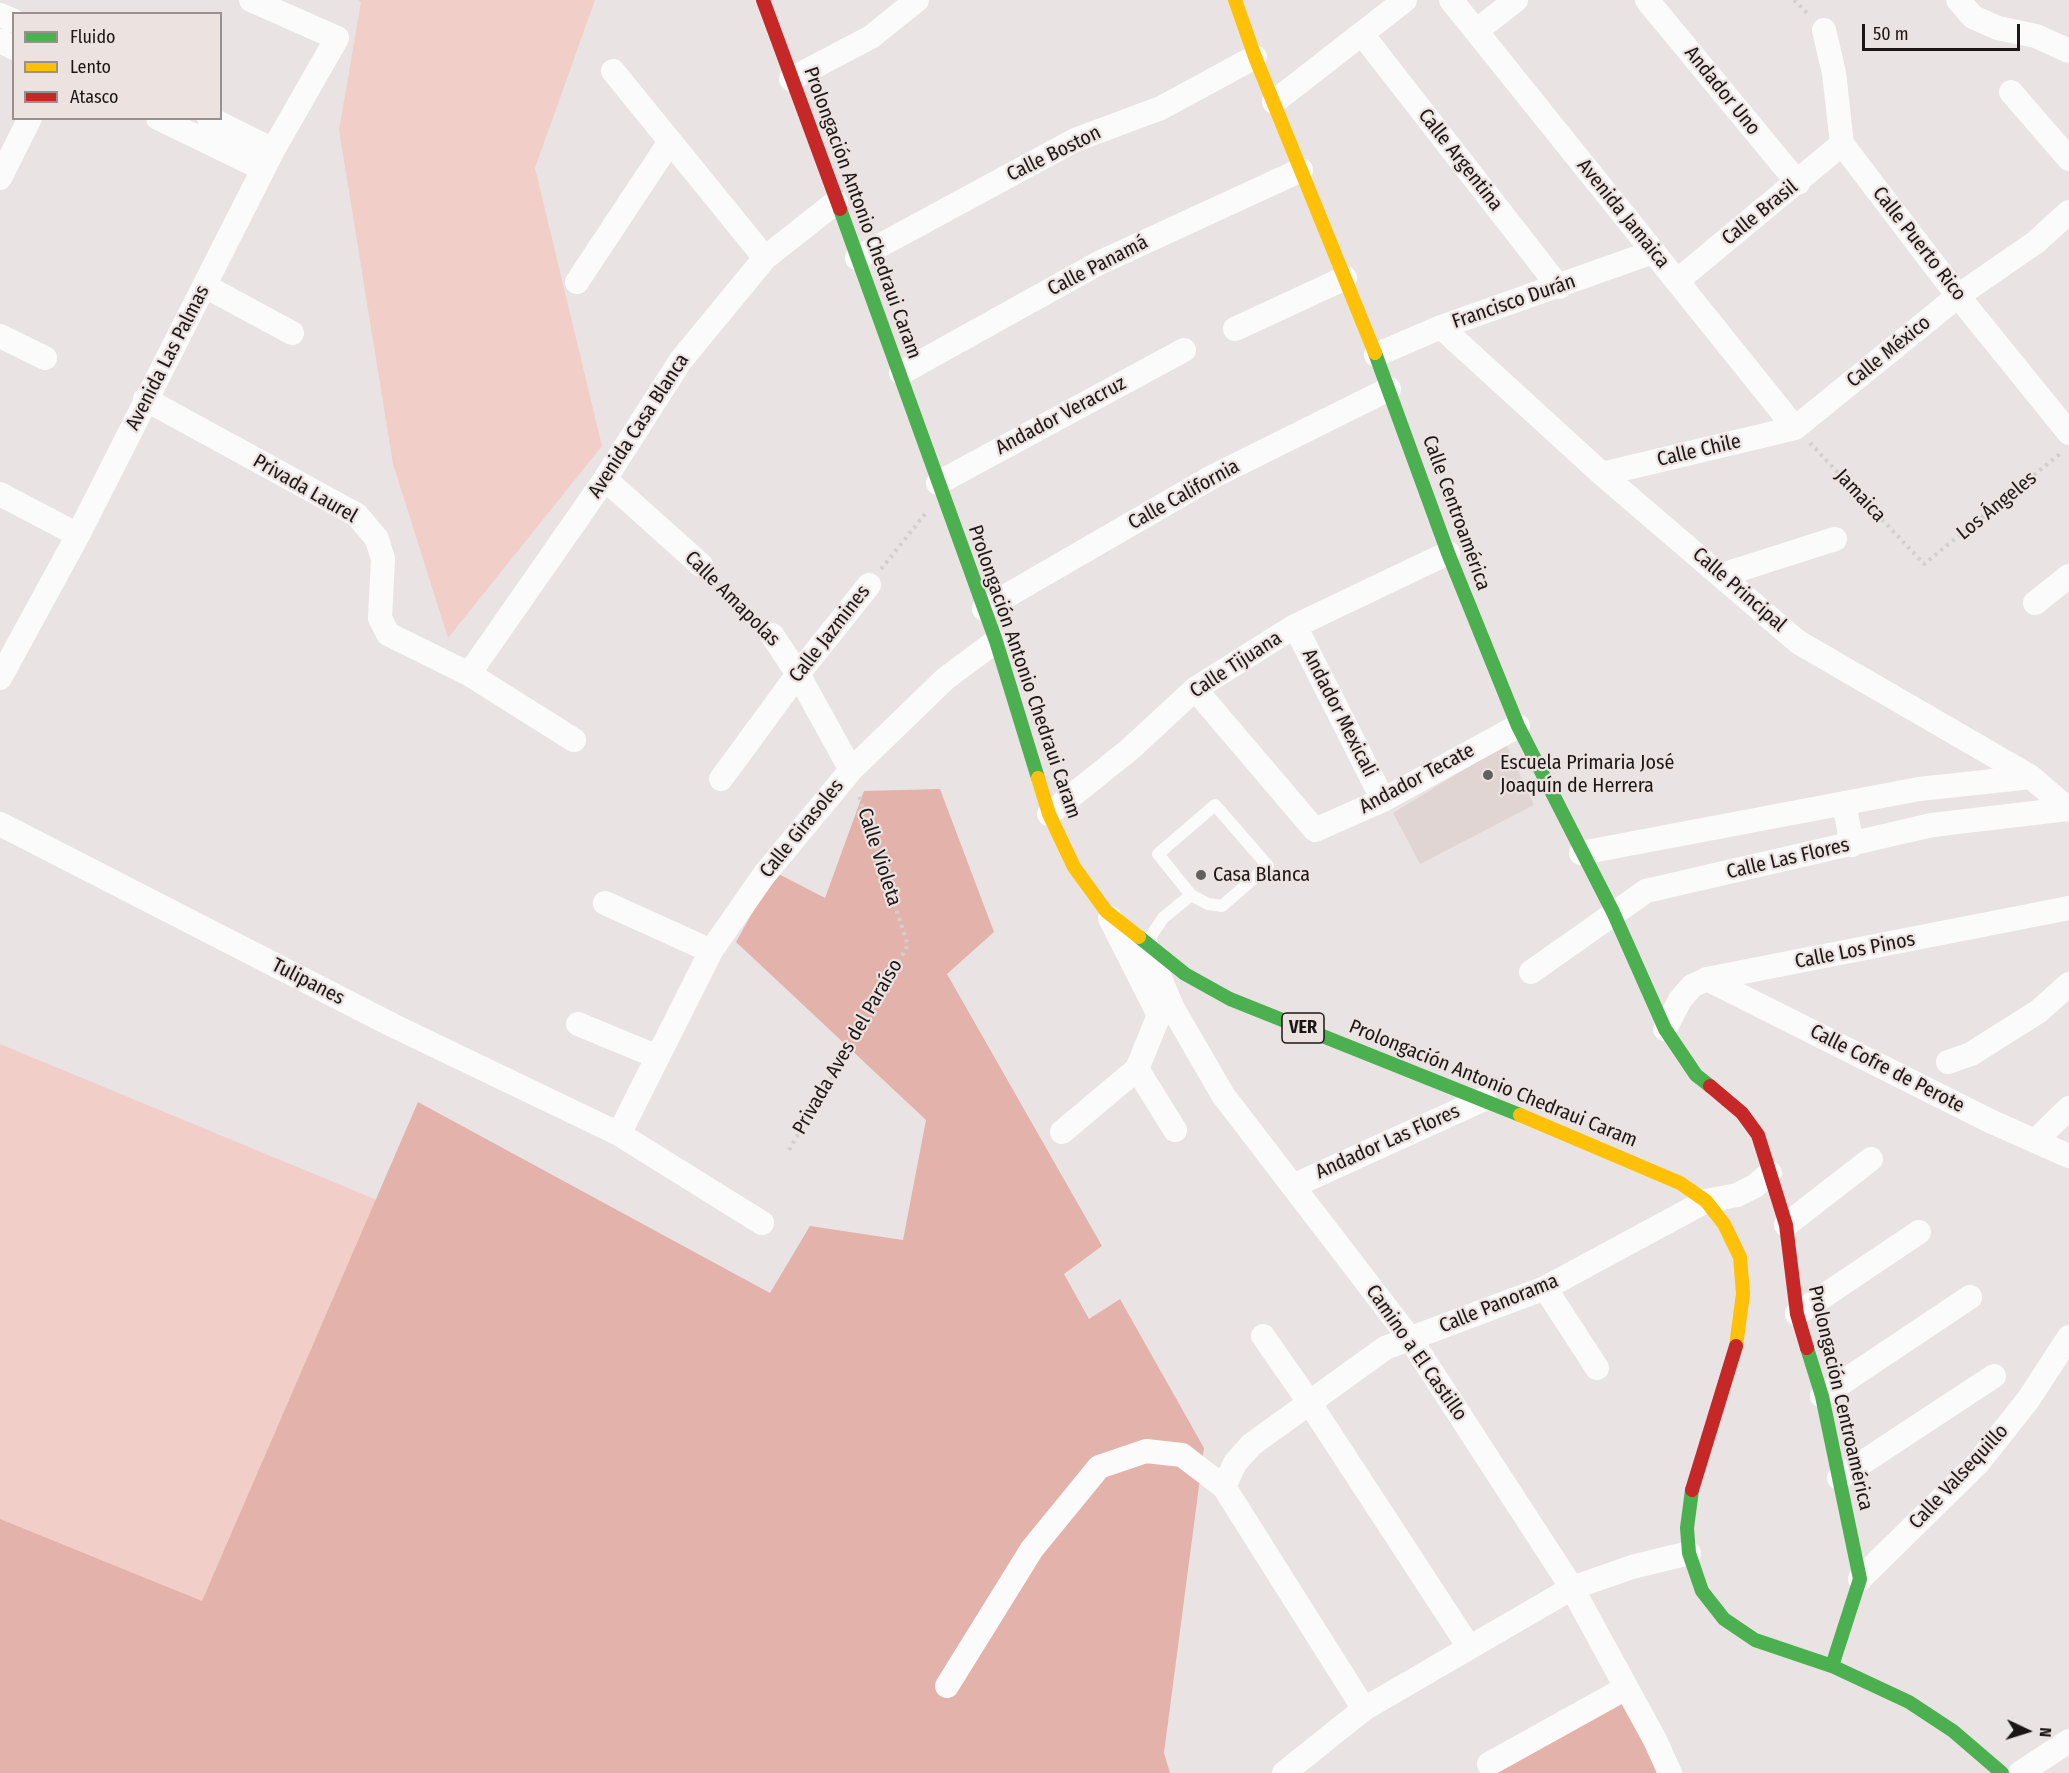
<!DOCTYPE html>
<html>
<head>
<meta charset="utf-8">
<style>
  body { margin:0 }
  #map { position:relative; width:2069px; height:1773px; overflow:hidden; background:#e9e4e3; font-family:"Fira Sans Condensed",sans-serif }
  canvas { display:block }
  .legend { position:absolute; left:12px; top:12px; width:210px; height:108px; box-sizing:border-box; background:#ece2e0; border:2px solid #98918f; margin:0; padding:8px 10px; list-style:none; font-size:18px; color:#1a1716 }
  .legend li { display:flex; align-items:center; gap:12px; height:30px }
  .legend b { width:30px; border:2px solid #98918f }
  .north { position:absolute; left:1997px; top:1701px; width:60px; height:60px; -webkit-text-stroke:4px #ece2e0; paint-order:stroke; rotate:94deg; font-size:16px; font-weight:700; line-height:24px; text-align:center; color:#1a1716 }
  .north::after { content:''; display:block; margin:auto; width:21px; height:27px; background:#1a1716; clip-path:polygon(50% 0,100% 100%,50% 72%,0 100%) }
  .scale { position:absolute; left:1862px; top:24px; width:158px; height:27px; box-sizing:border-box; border:3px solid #1a1716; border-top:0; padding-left:8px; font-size:18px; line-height:21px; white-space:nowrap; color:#1a1716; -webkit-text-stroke:4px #ece2e0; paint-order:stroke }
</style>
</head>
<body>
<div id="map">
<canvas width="2069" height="1773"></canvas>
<ul class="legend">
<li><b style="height:8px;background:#4caf50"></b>Fluido</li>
<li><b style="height:8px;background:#ffc107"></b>Lento</li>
<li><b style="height:8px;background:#c62828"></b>Atasco</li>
</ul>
<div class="north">N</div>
<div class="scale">50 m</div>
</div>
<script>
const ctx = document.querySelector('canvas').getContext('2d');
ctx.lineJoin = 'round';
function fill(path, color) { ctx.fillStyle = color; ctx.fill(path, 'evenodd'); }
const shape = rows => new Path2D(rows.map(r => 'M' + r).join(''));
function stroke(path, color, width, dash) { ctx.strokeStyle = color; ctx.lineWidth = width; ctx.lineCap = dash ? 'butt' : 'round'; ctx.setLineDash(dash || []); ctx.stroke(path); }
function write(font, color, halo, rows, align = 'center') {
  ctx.font = font + ' "Fira Sans Condensed",sans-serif'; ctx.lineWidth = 4.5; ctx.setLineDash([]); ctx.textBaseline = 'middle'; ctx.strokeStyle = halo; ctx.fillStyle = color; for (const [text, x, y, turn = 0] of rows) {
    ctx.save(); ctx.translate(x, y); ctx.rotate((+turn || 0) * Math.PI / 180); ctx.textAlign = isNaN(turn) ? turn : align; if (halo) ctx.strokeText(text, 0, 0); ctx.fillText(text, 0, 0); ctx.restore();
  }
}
const built = shape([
  [1506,744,1534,805,1420,864,1393,813]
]);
const green = shape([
  [358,0,595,0,535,168,602,446,448,638,393,464,339,130,361,2],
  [0,1044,713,1339,0,1773]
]);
const forest = shape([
  [940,789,994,932,947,974,1102,1246,1064,1274,1089,1319,1120,1299,1204,1448,1164,1753,1170,1773,0,1773,0,1519,202,1601,418,1102,770,1293,810,1226,903,1240,926,1120,736,942,775,872,825,898,864,791],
  [1637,1689,1666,1773,1489,1773]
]);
const path = shape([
  [1794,0,1809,15],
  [1810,443,1924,564,2061,453],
  [881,569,925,514],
  [714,579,756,619],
  [789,1150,908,945,858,793]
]);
const lane = shape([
  [1147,942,1163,918,1191,895,1158,854,1215,805,1268,866,1222,906,1208,904,1191,895]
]);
const street = shape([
  [1451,0,1795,428],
  [1647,0,1798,183],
  [1958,0,1973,17,1998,28,2036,36,2069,51],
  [0,15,14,21],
  [1824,30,1834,73,1842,144,1958,296,2069,433],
  [1476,31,1516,0],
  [1362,34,1559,287],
  [0,41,14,48],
  [613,71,765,258],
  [791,79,871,37,917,0],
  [2011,92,2069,159],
  [1274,102,1405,0],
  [158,118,263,169],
  [209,118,273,150],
  [0,178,30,118],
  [857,258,1075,140,1161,108,1255,57],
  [1677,281,1842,144],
  [577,282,669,143],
  [205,286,292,333],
  [1441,327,1602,474,1798,642,2031,777,2069,810],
  [1235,329,1345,278],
  [0,336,45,358],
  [1376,355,1441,327,1653,252],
  [901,373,1099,263,1301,170],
  [145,399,357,515,377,539,383,559,380,618,388,634,469,674,574,740],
  [1602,474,1795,428,1958,296,2036,242,2069,212],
  [605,479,701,565],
  [938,483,1184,350],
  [0,494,78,535],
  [1722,575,1835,539],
  [2035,603,2069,576],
  [984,609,1212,477,1389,389],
  [1295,626,1383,800],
  [772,635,798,674,851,770],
  [469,674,605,479,681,360,765,258,836,202],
  [0,678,78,535,273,150,337,38,251,0],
  [1195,689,1315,830,1383,800,1518,726],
  [721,779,798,674,869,585],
  [1844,803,1852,845],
  [1049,814,1129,750,1195,689,1295,626,1448,553],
  [0,824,392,1025,619,1134,762,1223],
  [1581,853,1919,789,2031,777],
  [605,903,711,951],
  [1110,918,1159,1015],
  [1146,944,1172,1007,1223,1095,1411,1340,1572,1588,1655,1740,1670,1773],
  [1531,972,1646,891,1932,825,2068,809],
  [1707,979,1990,1121,2069,1156],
  [578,1024,658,1057],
  [1665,1029,1680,1000,1692,986,1707,979,2069,908],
  [1948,1062,1971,1054,2039,1011,2069,984],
  [1137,1069,1175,1130],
  [1062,1132,1137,1069,1159,1015,1172,1007],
  [619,1134,711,951,764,875,851,770,945,679,996,641],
  [2035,1141,2069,1108],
  [1293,1186,1484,1099],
  [1786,1225,1871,1159],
  [1545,1288,1597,1368],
  [1797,1314,1919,1232],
  [1263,1336,1309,1402,1469,1647],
  [1822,1396,1970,1297],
  [1839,1478,1994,1376],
  [1224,1487,1235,1463,1251,1445,1385,1348,1545,1288,1706,1201,1737,1195,1755,1186,1770,1173],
  [1860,1579,1978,1463,2028,1400,2069,1337],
  [947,1686,1032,1549,1099,1467,1146,1451,1182,1455,1224,1487,1364,1709],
  [1489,1764,1626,1688],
  [1284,1773,1364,1709,1572,1588,1632,1567,1689,1553],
  [2020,1773,2069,1741]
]);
const fast = shape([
  [840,209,996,641,1038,778],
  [1375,353,1448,553,1518,726,1613,912,1665,1029,1696,1075,1710,1086],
  [1139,937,1185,974,1230,999,1520,1115],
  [1807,1348,1822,1396,1860,1579,1832,1666],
  [1692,1490,1687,1528,1689,1553,1702,1591,1724,1619,1755,1640,1832,1666,1909,1702,1953,1731,2002,1773]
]);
const slow = shape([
  [1235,0,1255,57,1375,353],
  [1038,778,1049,814,1074,867,1106,911,1139,937],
  [1520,1115,1680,1183,1706,1201,1724,1224,1740,1257,1743,1294,1736,1346]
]);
const jam = shape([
  [763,0,840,209],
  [1710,1086,1742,1113,1758,1135,1786,1225,1797,1314,1807,1348],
  [1692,1490,1736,1346]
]);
const markers = [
  [1488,775,6,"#625f5e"],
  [1201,875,6,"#625f5e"]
];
const shields = [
  [1303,1028,42]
];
const shieldNames = [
  ["VER",1303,1028]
];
const streetNames = [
  ["Andador Uno",1722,91,51],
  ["Calle Boston",1054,154,-26],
  ["Calle Argentina",1460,160,52],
  ["Prolongación Antonio Chedraui Caram",862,213,70],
  ["Calle Brasil",1760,213,-39],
  ["Avenida Jamaica",1623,214,51],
  ["Calle Puerto Rico",1919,244,52],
  ["Calle Panamá",1098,266,-27],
  ["Francisco Durán",1514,302,-19],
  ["Calle México",1889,352,-39],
  ["Avenida Las Palmas",168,358,-63],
  ["Andador Veracruz",1061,416,-28],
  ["Avenida Casa Blanca",639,426,-57],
  ["Calle Chile",1699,451,-13],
  ["Privada Laurel",305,489,30],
  ["Calle California",1184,495,-29],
  ["Jamaica",1860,496,47],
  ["Los Ángeles",1997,506,-39],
  ["Calle Centroamérica",1456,513,70],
  ["Calle Principal",1739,590,41],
  ["Calle Amapolas",732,599,45],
  ["Calle Jazmines",830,634,-52],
  ["Calle Tijuana",1236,665,-33],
  ["Prolongación Antonio Chedraui Caram",1024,672,71],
  ["Andador Mexicali",1339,713,63],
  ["Andador Tecate",1417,779,-28],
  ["Calle Girasoles",802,829,-51],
  ["Calle Violeta",879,857,72],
  ["Calle Las Flores",1788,859,-13],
  ["Calle Los Pinos",1855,951,-11],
  ["Tulipanes",308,982,27],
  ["Privada Aves del Paraíso",848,1047,-60],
  ["Calle Cofre de Perote",1887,1069,27],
  ["Prolongación Antonio Chedraui Caram",1493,1084,22],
  ["Andador Las Flores",1388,1142,-24],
  ["Calle Panorama",1499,1304,-22],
  ["Camino a El Castillo",1416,1353,55],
  ["Prolongación Centroamérica",1840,1398,77],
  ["Calle Valsequillo",1959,1477,-47]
];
const poiNames = [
  ["Escuela Primaria José",1500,763],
  ["Joaquín de Herrera",1500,786],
  ["Casa Blanca",1213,875]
];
fill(built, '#e1d5d3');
fill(green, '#f2cec8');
fill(forest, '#e3b3ab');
stroke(path, '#d2d0cf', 4, [3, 4.5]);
stroke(lane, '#fcfbfb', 12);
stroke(street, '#fcfbfb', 24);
stroke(fast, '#4caf50', 14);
stroke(slow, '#ffc107', 14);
stroke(jam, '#c62828', 14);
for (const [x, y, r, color] of markers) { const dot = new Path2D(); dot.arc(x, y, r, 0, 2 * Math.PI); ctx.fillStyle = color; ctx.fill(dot); stroke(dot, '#ece2e0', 2); }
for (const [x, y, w] of shields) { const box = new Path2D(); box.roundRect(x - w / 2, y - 15, w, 30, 4.5); ctx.fillStyle = '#ece2e0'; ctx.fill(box); stroke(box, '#1a1716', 1.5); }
write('bold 18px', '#1a1716', null, shieldNames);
write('20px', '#1a1716', '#ece2e0', streetNames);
write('20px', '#1a1716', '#ece2e0', poiNames, 'left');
</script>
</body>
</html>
